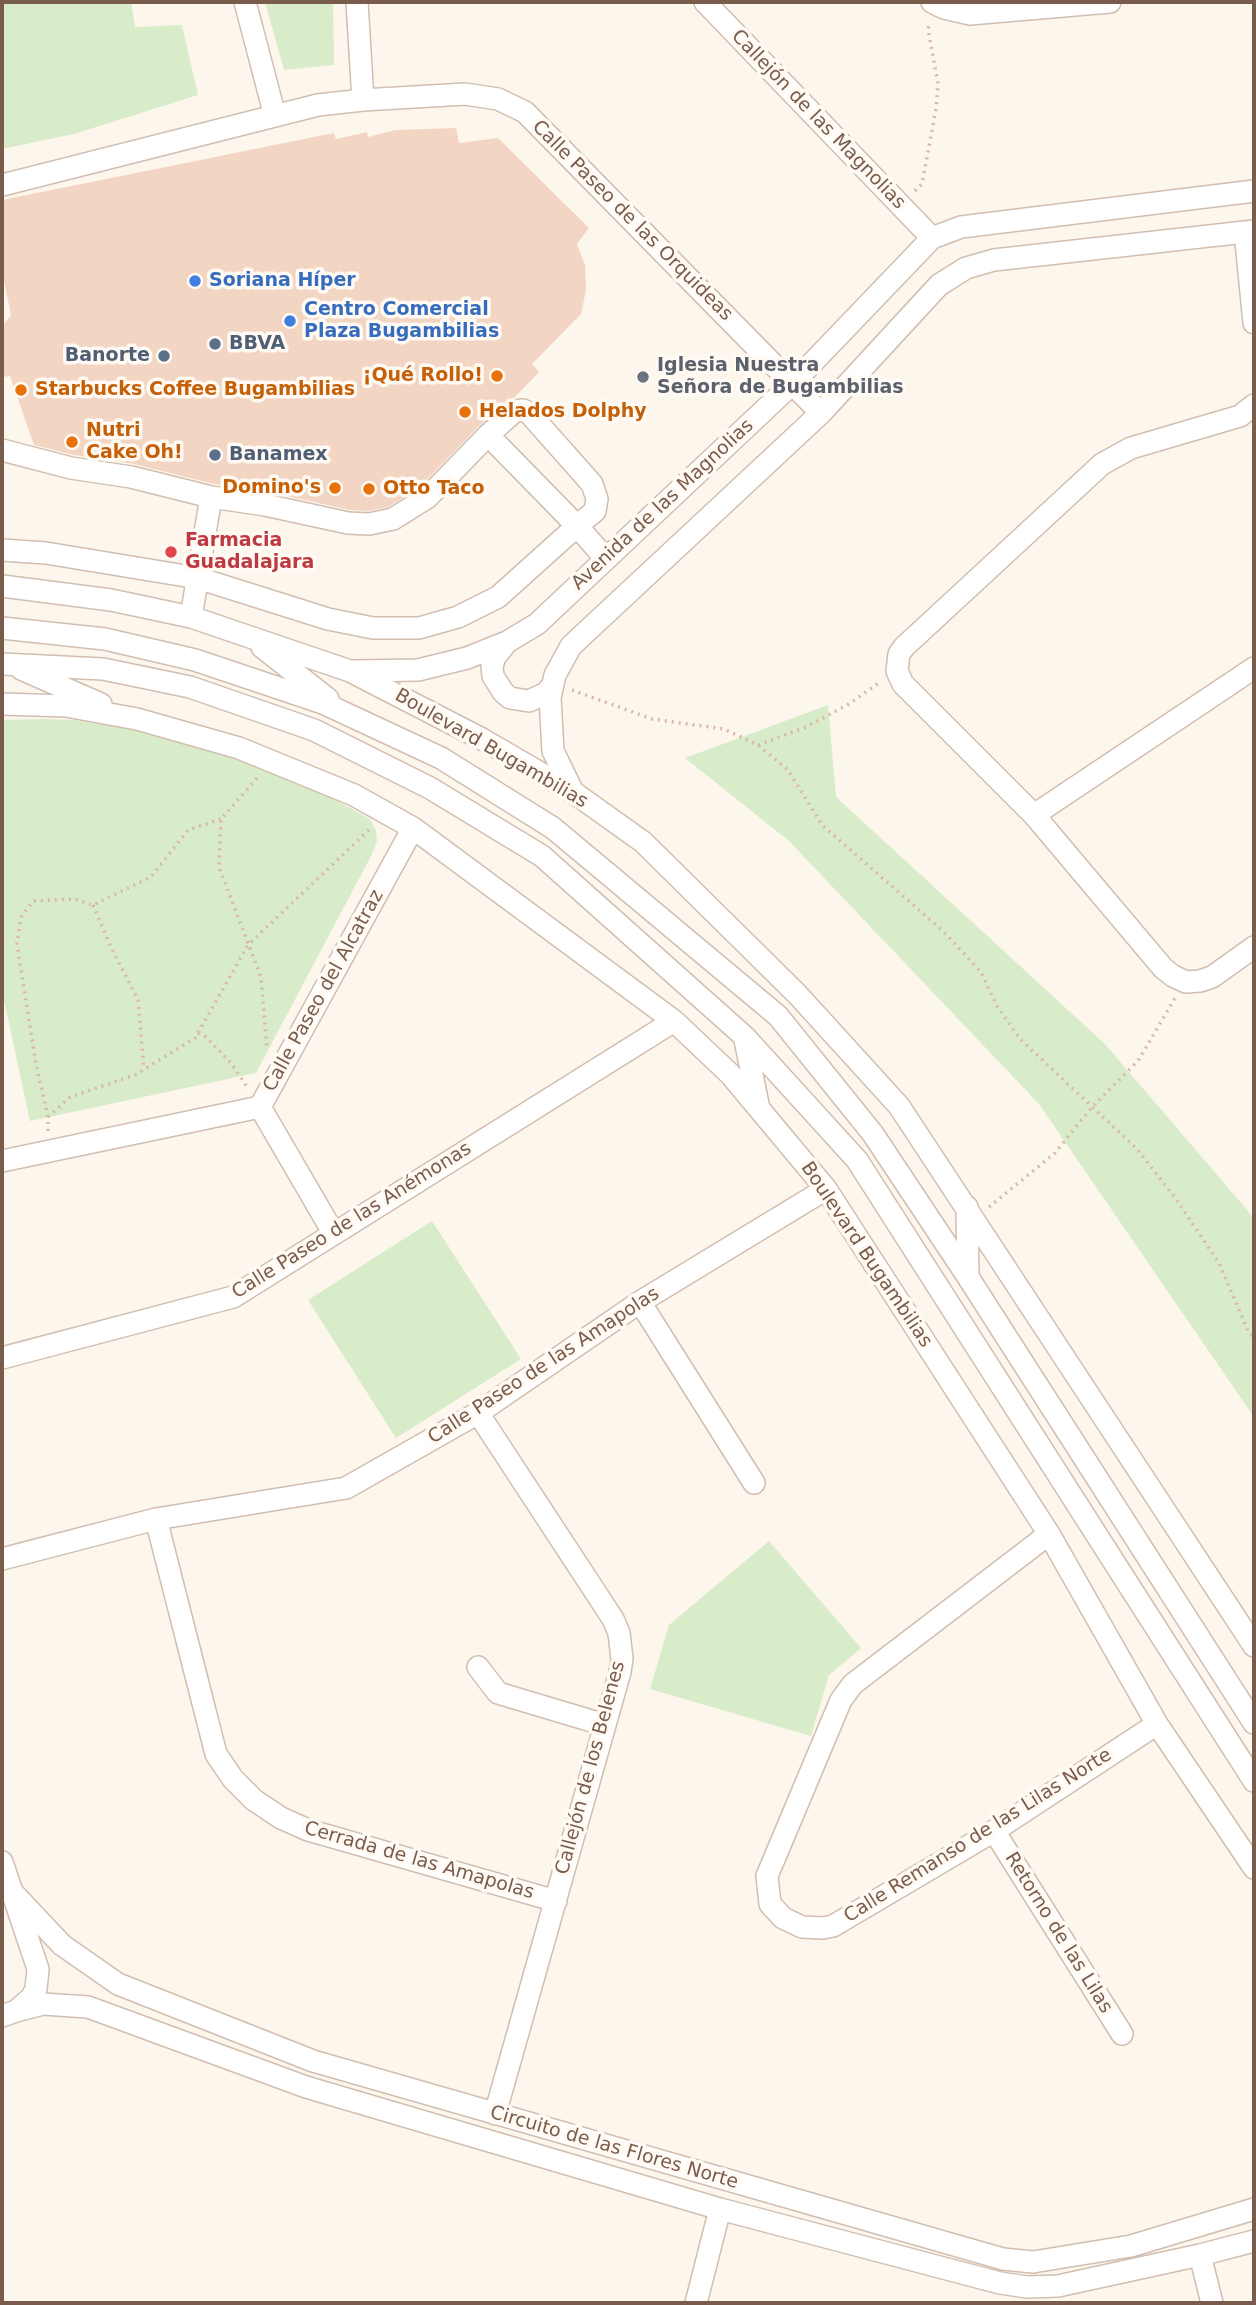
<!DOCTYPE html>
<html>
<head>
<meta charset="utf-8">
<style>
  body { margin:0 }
  #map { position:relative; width:1256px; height:2305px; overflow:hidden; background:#fdf6ec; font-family:"DejaVu Sans",sans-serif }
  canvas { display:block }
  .frame { position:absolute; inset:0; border:4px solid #7a5c4d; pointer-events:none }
</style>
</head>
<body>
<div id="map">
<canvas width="1256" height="2305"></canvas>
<div class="frame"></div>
</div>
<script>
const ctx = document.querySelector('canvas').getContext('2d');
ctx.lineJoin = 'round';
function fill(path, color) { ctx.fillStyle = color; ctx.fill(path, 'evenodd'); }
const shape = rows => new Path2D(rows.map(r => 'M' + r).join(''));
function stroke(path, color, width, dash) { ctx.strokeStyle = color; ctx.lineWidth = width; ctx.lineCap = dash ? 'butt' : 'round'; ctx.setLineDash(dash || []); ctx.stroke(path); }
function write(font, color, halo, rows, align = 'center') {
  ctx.font = font + ' "DejaVu Sans",sans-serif'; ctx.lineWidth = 7; ctx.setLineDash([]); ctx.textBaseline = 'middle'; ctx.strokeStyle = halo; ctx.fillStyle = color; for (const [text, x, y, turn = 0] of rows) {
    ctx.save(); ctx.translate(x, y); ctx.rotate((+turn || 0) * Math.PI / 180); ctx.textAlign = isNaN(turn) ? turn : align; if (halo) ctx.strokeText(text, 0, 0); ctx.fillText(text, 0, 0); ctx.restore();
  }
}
const green = shape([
  [2,2,131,2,135,27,182,25,198,95,74,134,2,149],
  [265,2,333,2,334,65,284,70],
  [828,705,836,797,1105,1044,1254,1218,1254,1417,1039,1104,789,841,685,758],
  [45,719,75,720,157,734,213,750,319,791,370,819,376,830,377,841,371,856,256,1073,30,1121,2,991,2,720],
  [432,1221,521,1359,396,1438,308,1300],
  [769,1541,861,1648,829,1675,811,1736,650,1689,669,1625]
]);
const building = shape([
  [456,128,459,143,498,138,589,228,577,244,585,265,586,290,581,314,532,364,539,372,514,398,506,401,479,426,420,487,388,507,368,511,350,510,268,492,214,484,134,464,74,455,34,445,10,376,2,377,2,327,11,315,2,271,2,200,334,133,336,139,367,132,368,137,395,130]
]);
const path = shape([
  [915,191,922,184,936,109,938,84,928,29,930,22],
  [572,690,652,719,724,729,758,745,788,770,822,825,943,931,981,972,997,1006,1020,1039,1137,1149,1176,1199,1219,1263,1248,1331,1254,1338],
  [758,745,806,727,849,704,880,682],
  [257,778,221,819,219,867,261,977,267,1049],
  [93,905,111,947,138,1000,144,1069],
  [198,1033,206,1037,231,1063,247,1087],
  [48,1117,36,1064,17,944,21,917,33,901,75,899,93,905,151,877,188,830,221,819],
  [48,1131,48,1117,70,1097,135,1075,195,1038,248,945,372,827],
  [989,1207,1055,1153,1092,1107,1138,1061,1175,998]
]);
const minor = shape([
  [245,2,275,116],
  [357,2,363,100],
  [705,2,932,238],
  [932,2,944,8,970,14,1110,2],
  [2,185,318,105,363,100,465,94,498,99,525,112,821,413],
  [1245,232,1254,323],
  [1254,405,1240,416,1131,448,1102,464,904,647,899,654,897,671,903,684,1034,815,1163,968,1173,976,1186,982,1200,981,1212,977,1254,947],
  [2,450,71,468,131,477,211,497,265,505,348,523,369,524,393,519,428,497,488,435,515,411,523,410,529,413,592,484,597,499,595,511,577,526,488,435],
  [2,550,46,553,198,578,328,619,373,628,419,628,458,617,498,597,577,526,606,559],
  [2,586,111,600,191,617,350,671,482,739,573,792,643,842,797,994,899,1106,1254,1646],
  [191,617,211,497],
  [2,628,105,639,195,660,323,703,441,758,553,828,778,1016,873,1134,968,1277,1254,1723],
  [507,642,495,657,492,666,493,676,503,692,510,698,529,701,546,693,552,686],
  [262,647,328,699],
  [2,664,103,669,190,687,314,730,430,788,542,856,745,1037,857,1160,1254,1781],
  [21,669,101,704],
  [353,671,418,670,467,658,507,642,537,624,792,384,932,238,961,227,1254,191],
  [2,704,66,706,137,719,239,748,354,795,413,828,674,1021,730,1074,826,1189,1049,1534,1157,1724,1254,1868],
  [573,792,553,751,550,698,555,675,571,646,821,413,939,285,966,268,994,260,1254,231],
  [1034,815,1254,668],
  [745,1040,758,1104],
  [260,1107,334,1234],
  [2,1161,260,1107,413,828],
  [967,1207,968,1277],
  [640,1302,754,1483],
  [2,1358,233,1297,674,1021],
  [478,1413,613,1619,619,1633,622,1659,620,1672,495,2114],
  [156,1519,216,1754,233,1779,254,1800,281,1818,308,1830,556,1901],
  [1049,1534,853,1684,841,1700,767,1876,770,1904,783,1918,802,1927,823,1928,833,1926,994,1831,1157,1724],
  [2,1559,156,1519,346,1488,478,1413,640,1302,826,1189],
  [478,1667,498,1693,605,1725],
  [994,1831,1122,2034],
  [2,1862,38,1969,36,1989,31,1998,16,2011,2,2016],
  [13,1893,62,1945,118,1984,313,2061,1003,2259,1033,2262,1131,2246,1254,2209],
  [16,2011,43,2004,88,2007,306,2087,720,2209,1000,2283,1027,2287,1058,2286,1200,2255,1254,2241],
  [1200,2255,1212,2303],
  [696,2303,720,2209]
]);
const markers = [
  [195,281,7,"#3f7fe0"],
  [290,321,7,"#3f7fe0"],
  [215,344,7,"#5c6f8a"],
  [164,356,7,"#5c6f8a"],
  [497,376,7,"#e8710a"],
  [643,377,7,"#6b7280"],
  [21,390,7,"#e8710a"],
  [465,412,7,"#e8710a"],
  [72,442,7,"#e8710a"],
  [215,455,7,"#5c6f8a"],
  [335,488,7,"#e8710a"],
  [369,489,7,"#e8710a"],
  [171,552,7,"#e0444e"]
];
const streetNames = [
  ["Callejón de las Magnolias",818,120,46],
  ["Calle Paseo de las Orquideas",632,221,45],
  ["Avenida de las Magnolias",663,505,-43],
  ["Boulevard Bugambilias",491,749,30],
  ["Calle Paseo del Alcatraz",324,991,-61],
  ["Calle Paseo de las Anémonas",352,1221,-32],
  ["Boulevard Bugambilias",866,1255,56],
  ["Calle Paseo de las Amapolas",544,1366,-33],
  ["Callejón de los Belenes",591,1768,-75],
  ["Calle Remanso de las Lilas Norte",978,1836,-32],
  ["Cerrada de las Amapolas",419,1861,16],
  ["Retorno de las Lilas",1058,1933,58],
  ["Circuito de las Flores Norte",614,2148,16]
];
const shopNames = [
  ["Soriana Híper",209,281],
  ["Centro Comercial",304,310],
  ["Plaza Bugambilias",304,332]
];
const serviceNames = [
  ["BBVA",229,344],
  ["Banorte",150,356,"right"],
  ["Banamex",229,455]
];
const worshipNames = [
  ["Iglesia Nuestra",657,366],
  ["Señora de Bugambilias",657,388]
];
const foodNames = [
  ["¡Qué Rollo!",483,376,"right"],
  ["Starbucks Coffee Bugambilias",35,390],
  ["Helados Dolphy",479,412],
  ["Nutri",86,431],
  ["Cake Oh!",86,453],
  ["Domino's",321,488,"right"],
  ["Otto Taco",383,489]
];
const healthNames = [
  ["Farmacia",185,541],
  ["Guadalajara",185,563]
];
fill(green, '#d8ecc9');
fill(building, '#f3d5c3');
stroke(minor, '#d1beb0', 24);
stroke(path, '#d9b8a5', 3.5, [2, 5]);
stroke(minor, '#fff', 21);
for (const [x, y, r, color] of markers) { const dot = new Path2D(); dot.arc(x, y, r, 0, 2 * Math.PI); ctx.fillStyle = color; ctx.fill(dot); stroke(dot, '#fffaf3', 2.5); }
write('19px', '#7a5c4d', '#fffaf3', streetNames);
write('bold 19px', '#366cbe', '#fffaf3', shopNames, 'left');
write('bold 19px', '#4e5e75', '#fffaf3', serviceNames, 'left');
write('bold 19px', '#5b616d', '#fffaf3', worshipNames, 'left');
write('bold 19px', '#c56008', '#fffaf3', foodNames, 'left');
write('bold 19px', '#be3a42', '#fffaf3', healthNames, 'left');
</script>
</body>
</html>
